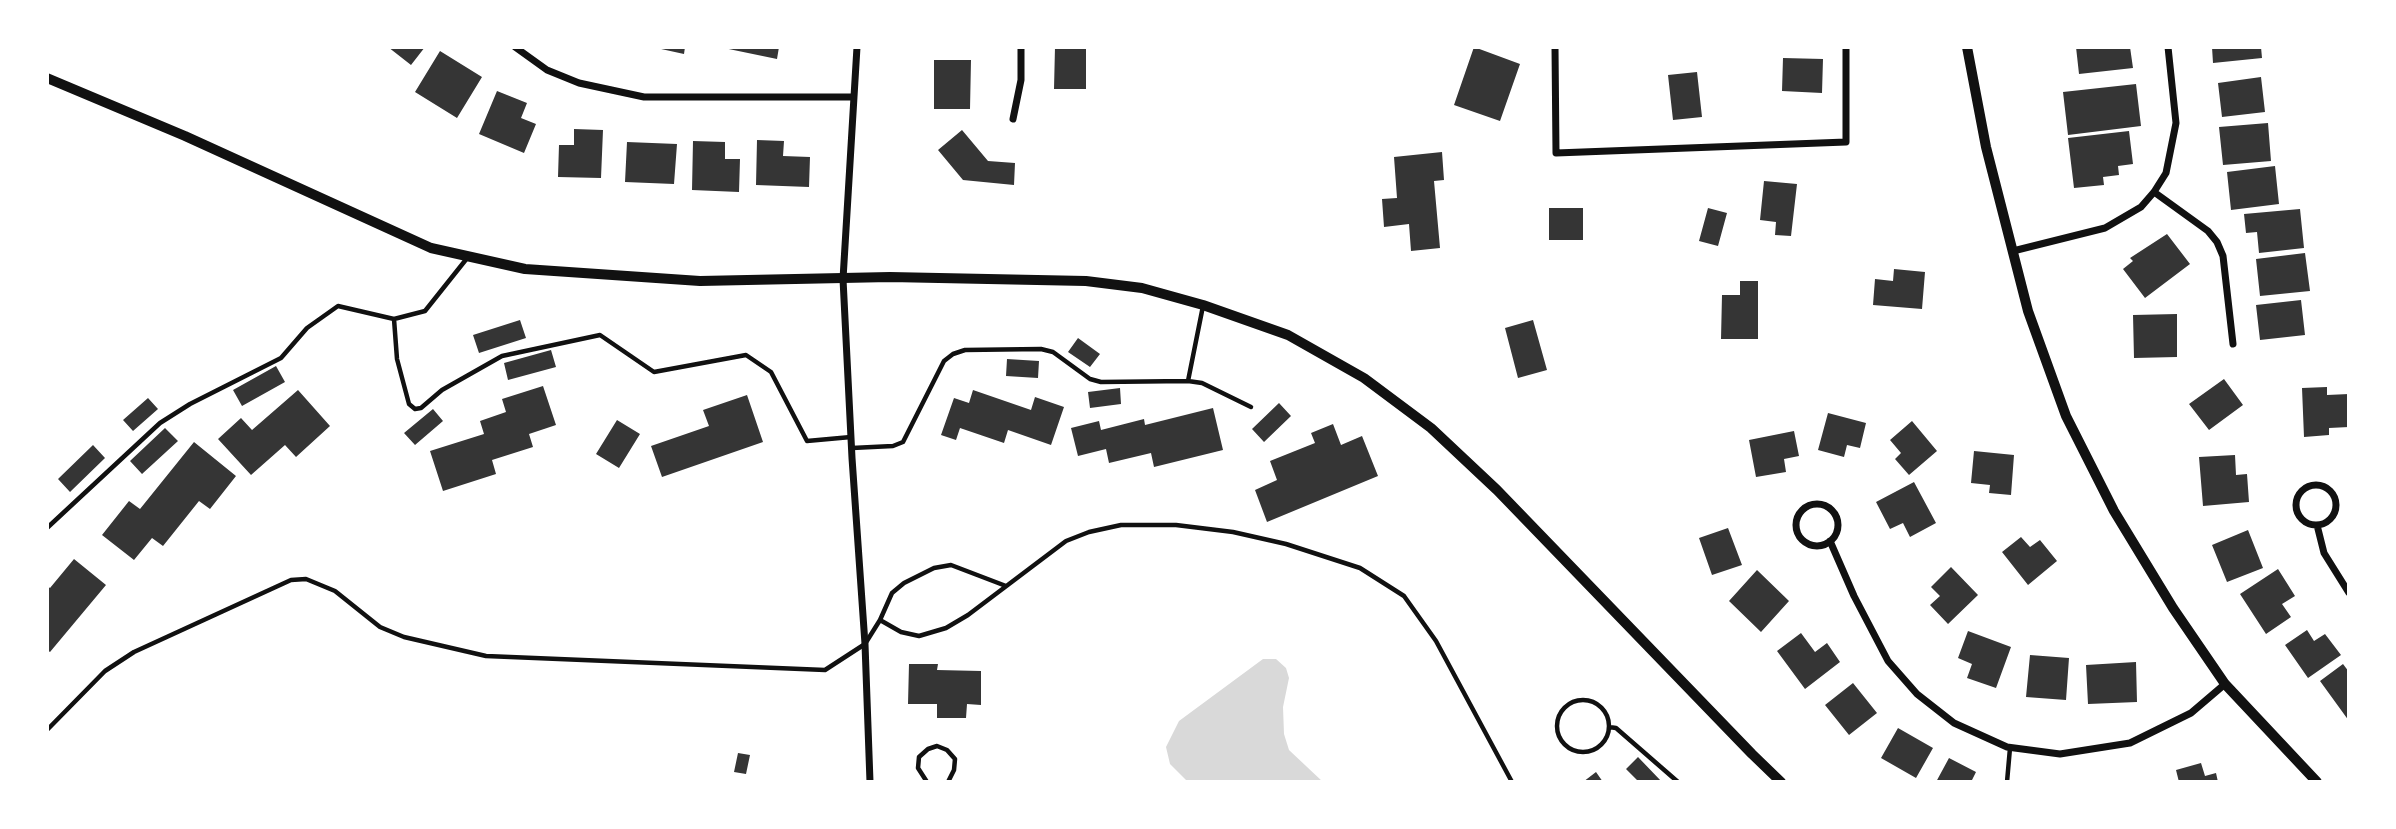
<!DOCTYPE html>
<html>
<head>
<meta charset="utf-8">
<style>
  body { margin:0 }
  #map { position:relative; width:2396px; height:829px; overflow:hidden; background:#fff; font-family:"Alegreya Sans",sans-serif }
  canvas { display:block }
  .frame { position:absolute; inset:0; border:49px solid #fff; pointer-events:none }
</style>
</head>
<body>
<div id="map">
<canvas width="2396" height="829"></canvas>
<div class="frame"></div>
</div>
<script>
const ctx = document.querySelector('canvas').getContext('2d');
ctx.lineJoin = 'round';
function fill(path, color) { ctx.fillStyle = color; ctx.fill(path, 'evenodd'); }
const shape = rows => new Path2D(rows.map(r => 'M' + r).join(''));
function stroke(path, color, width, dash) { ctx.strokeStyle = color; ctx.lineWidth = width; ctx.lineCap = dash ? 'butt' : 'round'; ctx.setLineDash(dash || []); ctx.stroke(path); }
const water = shape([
  [1263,659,1276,659,1286,668,1289,678,1283,707,1284,734,1289,750,1323,782,1188,782,1170,764,1166,747,1179,721]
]);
const building = shape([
  [388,47,425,47,411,65],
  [652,47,685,47,684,54],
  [719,47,779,47,777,59],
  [1055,47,1086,47,1086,89,1054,89],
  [1474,47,1520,64,1500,121,1454,105],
  [2076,47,2130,47,2133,68,2079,74],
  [2212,47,2261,47,2262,58,2213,63],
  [440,51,482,77,457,118,415,92],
  [1783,58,1823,59,1822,93,1782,91],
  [934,60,971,60,970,109,934,109],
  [1697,72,1702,117,1673,120,1668,75],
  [2261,77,2265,112,2222,117,2218,83],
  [2136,84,2141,126,2068,135,2063,92],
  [497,91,527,103,521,118,536,124,524,153,479,134],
  [2268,123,2271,161,2223,165,2219,127],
  [574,129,603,130,601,178,558,177,559,145,574,145],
  [962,130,988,161,1015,163,1014,185,963,180,938,150],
  [2129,131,2133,164,2118,166,2119,175,2103,177,2104,185,2074,188,2068,138],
  [757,140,784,141,783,156,810,157,809,187,756,185],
  [693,141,725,142,725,159,740,159,739,192,692,190],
  [627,142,677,144,674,184,625,182],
  [1442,152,1444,180,1434,181,1440,248,1411,251,1409,224,1384,227,1382,199,1397,198,1394,157],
  [2275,166,2279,204,2231,210,2227,172],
  [1764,181,1797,184,1791,236,1775,235,1776,222,1760,220],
  [1549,208,1583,208,1583,240,1549,240],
  [1708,208,1727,213,1718,246,1699,241],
  [2300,209,2304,248,2259,253,2257,232,2246,233,2244,214],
  [2167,234,2190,264,2145,298,2123,269,2133,261,2130,258],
  [2305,253,2310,291,2260,296,2256,259],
  [1894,269,1925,272,1922,309,1873,305,1875,279,1893,281],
  [1740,281,1758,281,1758,339,1721,339,1722,295,1740,295],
  [2301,300,2305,335,2260,340,2256,305],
  [2177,314,2177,357,2134,358,2133,315],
  [520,320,526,338,479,353,473,335],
  [1533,320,1547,370,1518,378,1505,328],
  [1078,338,1100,354,1090,367,1068,352],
  [551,350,556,367,508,380,504,363],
  [1007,359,1039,361,1038,378,1006,376],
  [276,366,285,382,242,406,233,390],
  [2224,379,2243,405,2209,430,2189,404],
  [543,386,556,425,529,434,533,447,492,460,496,474,443,491,430,451,484,434,480,421,506,412,502,399],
  [2327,387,2327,395,2349,394,2349,427,2329,428,2329,435,2304,437,2302,388],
  [1120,388,1121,404,1090,408,1088,392],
  [298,390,330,426,296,457,285,445,251,475,218,439,241,418,252,430],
  [973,390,1031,410,1035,397,1064,407,1051,445,1008,430,1004,443,960,428,956,440,941,435,954,398,969,403],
  [747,395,763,442,662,477,651,446,709,426,703,410],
  [148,398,158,409,133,431,123,420],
  [1279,403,1291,416,1264,442,1252,429],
  [1213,408,1223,450,1154,467,1151,453,1109,463,1106,449,1078,456,1071,428,1099,421,1101,430,1144,419,1145,425],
  [433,409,443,421,415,445,404,433],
  [1828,413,1866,423,1860,448,1847,445,1844,457,1818,450],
  [617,420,640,434,619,468,596,454],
  [1912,421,1937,451,1909,475,1895,459,1901,453,1890,440],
  [1333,424,1341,445,1362,436,1378,476,1267,522,1255,490,1277,480,1270,461,1315,443,1311,433],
  [165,428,178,441,142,474,130,461],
  [1794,431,1799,456,1784,459,1786,472,1756,477,1749,440],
  [194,442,236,476,210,509,199,501,163,546,152,538,134,560,102,535,129,501,140,509],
  [93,445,105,458,70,492,58,479],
  [1974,451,2014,455,2011,495,1989,493,1990,485,1971,483],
  [2235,455,2236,475,2247,474,2249,502,2203,506,2199,457],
  [1914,482,1936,523,1910,537,1903,523,1890,529,1876,502],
  [1728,528,1742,565,1712,575,1699,538],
  [2248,530,2263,568,2227,582,2212,545],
  [2021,537,2030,547,2040,540,2057,561,2028,585,2002,552],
  [74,559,106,585,50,652,47,650,47,586,50,588],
  [1951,567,1978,595,1948,624,1930,605,1940,596,1931,587],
  [2278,569,2295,596,2282,604,2291,617,2266,634,2240,594],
  [1757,570,1789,601,1761,632,1729,601],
  [2307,630,2314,641,2325,634,2341,655,2308,678,2285,645],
  [1968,631,2011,647,1996,688,1967,678,1972,664,1958,658],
  [1801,633,1815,652,1827,643,1840,662,1805,689,1777,651],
  [2030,655,2069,658,2066,700,2026,697],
  [2136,662,2137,702,2088,704,2086,665],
  [909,664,938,664,937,670,981,671,981,705,967,704,966,718,937,718,937,704,908,704],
  [2343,664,2349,672,2349,721,2320,681],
  [1853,683,1877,713,1849,735,1825,705],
  [1898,728,1933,748,1916,778,1881,758],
  [738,753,750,755,746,774,734,772],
  [1638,757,1662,782,1639,782,1626,769],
  [1949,758,1976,772,1971,782,1936,782],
  [2201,763,2205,776,2216,773,2218,782,2179,782,2176,770],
  [1596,772,1603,782,1583,782]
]);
const service = shape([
  [394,319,397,359,409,404,415,409,421,408,442,390,502,356,600,335,654,372,746,355,771,372,807,441,851,437],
  [1188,381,1203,306],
  [852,448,893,446,903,442,944,361,953,354,965,350,1041,349,1053,352,1090,379,1101,382,1188,381,1202,383,1251,407],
  [47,528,160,423,190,404,281,358,307,328,338,306,394,319,425,311,468,257],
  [880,620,892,593,904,583,934,568,951,565,1006,586],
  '1557 726a26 26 0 1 1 52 0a26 26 0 1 1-52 0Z',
  [1609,727,1616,728,1678,782],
  [47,730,105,671,134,652,291,580,306,579,335,591,380,627,404,637,486,656,825,670,865,644,880,620,901,632,919,636,946,628,968,615,1066,541,1089,532,1121,525,1176,525,1233,532,1286,544,1360,568,1404,596,1436,641,1512,782],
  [927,782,918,768,919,757,928,749,937,746,947,750,955,759,954,770,948,782],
  [2007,782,2010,748]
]);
const minor = shape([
  [515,47,547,70,579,83,644,97,854,97],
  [857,47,843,279,852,458,865,644,870,782],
  [1555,47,1556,153,1846,142,1846,47],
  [1013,119,1021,80,1021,47],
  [2154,192,2208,231,2217,242,2223,256,2233,344],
  [2013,251,2105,228,2141,207,2154,192,2166,173,2176,123,2168,47],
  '2296 505a20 20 0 1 1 40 0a20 20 0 1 1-40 0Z',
  '1796 525a21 21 0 1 1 42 0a21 21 0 1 1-42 0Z',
  [2317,525,2324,553,2349,593],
  [1830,541,1854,596,1888,661,1917,694,1954,723,2007,747,2060,754,2130,743,2191,713,2225,684]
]);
const tertiary = shape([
  [47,78,185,136,431,248,525,269,700,281,890,277,1086,281,1142,288,1203,305,1288,335,1364,378,1431,428,1497,490,1752,754,1781,782]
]);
const secondary = shape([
  [1967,47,1986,147,2028,311,2066,416,2114,511,2173,608,2225,684,2317,782]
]);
fill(water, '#d9d9d9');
fill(building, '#353535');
stroke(service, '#111', 4.5);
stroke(minor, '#111', 7);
stroke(tertiary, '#111', 10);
stroke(secondary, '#111', 10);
</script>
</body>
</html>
